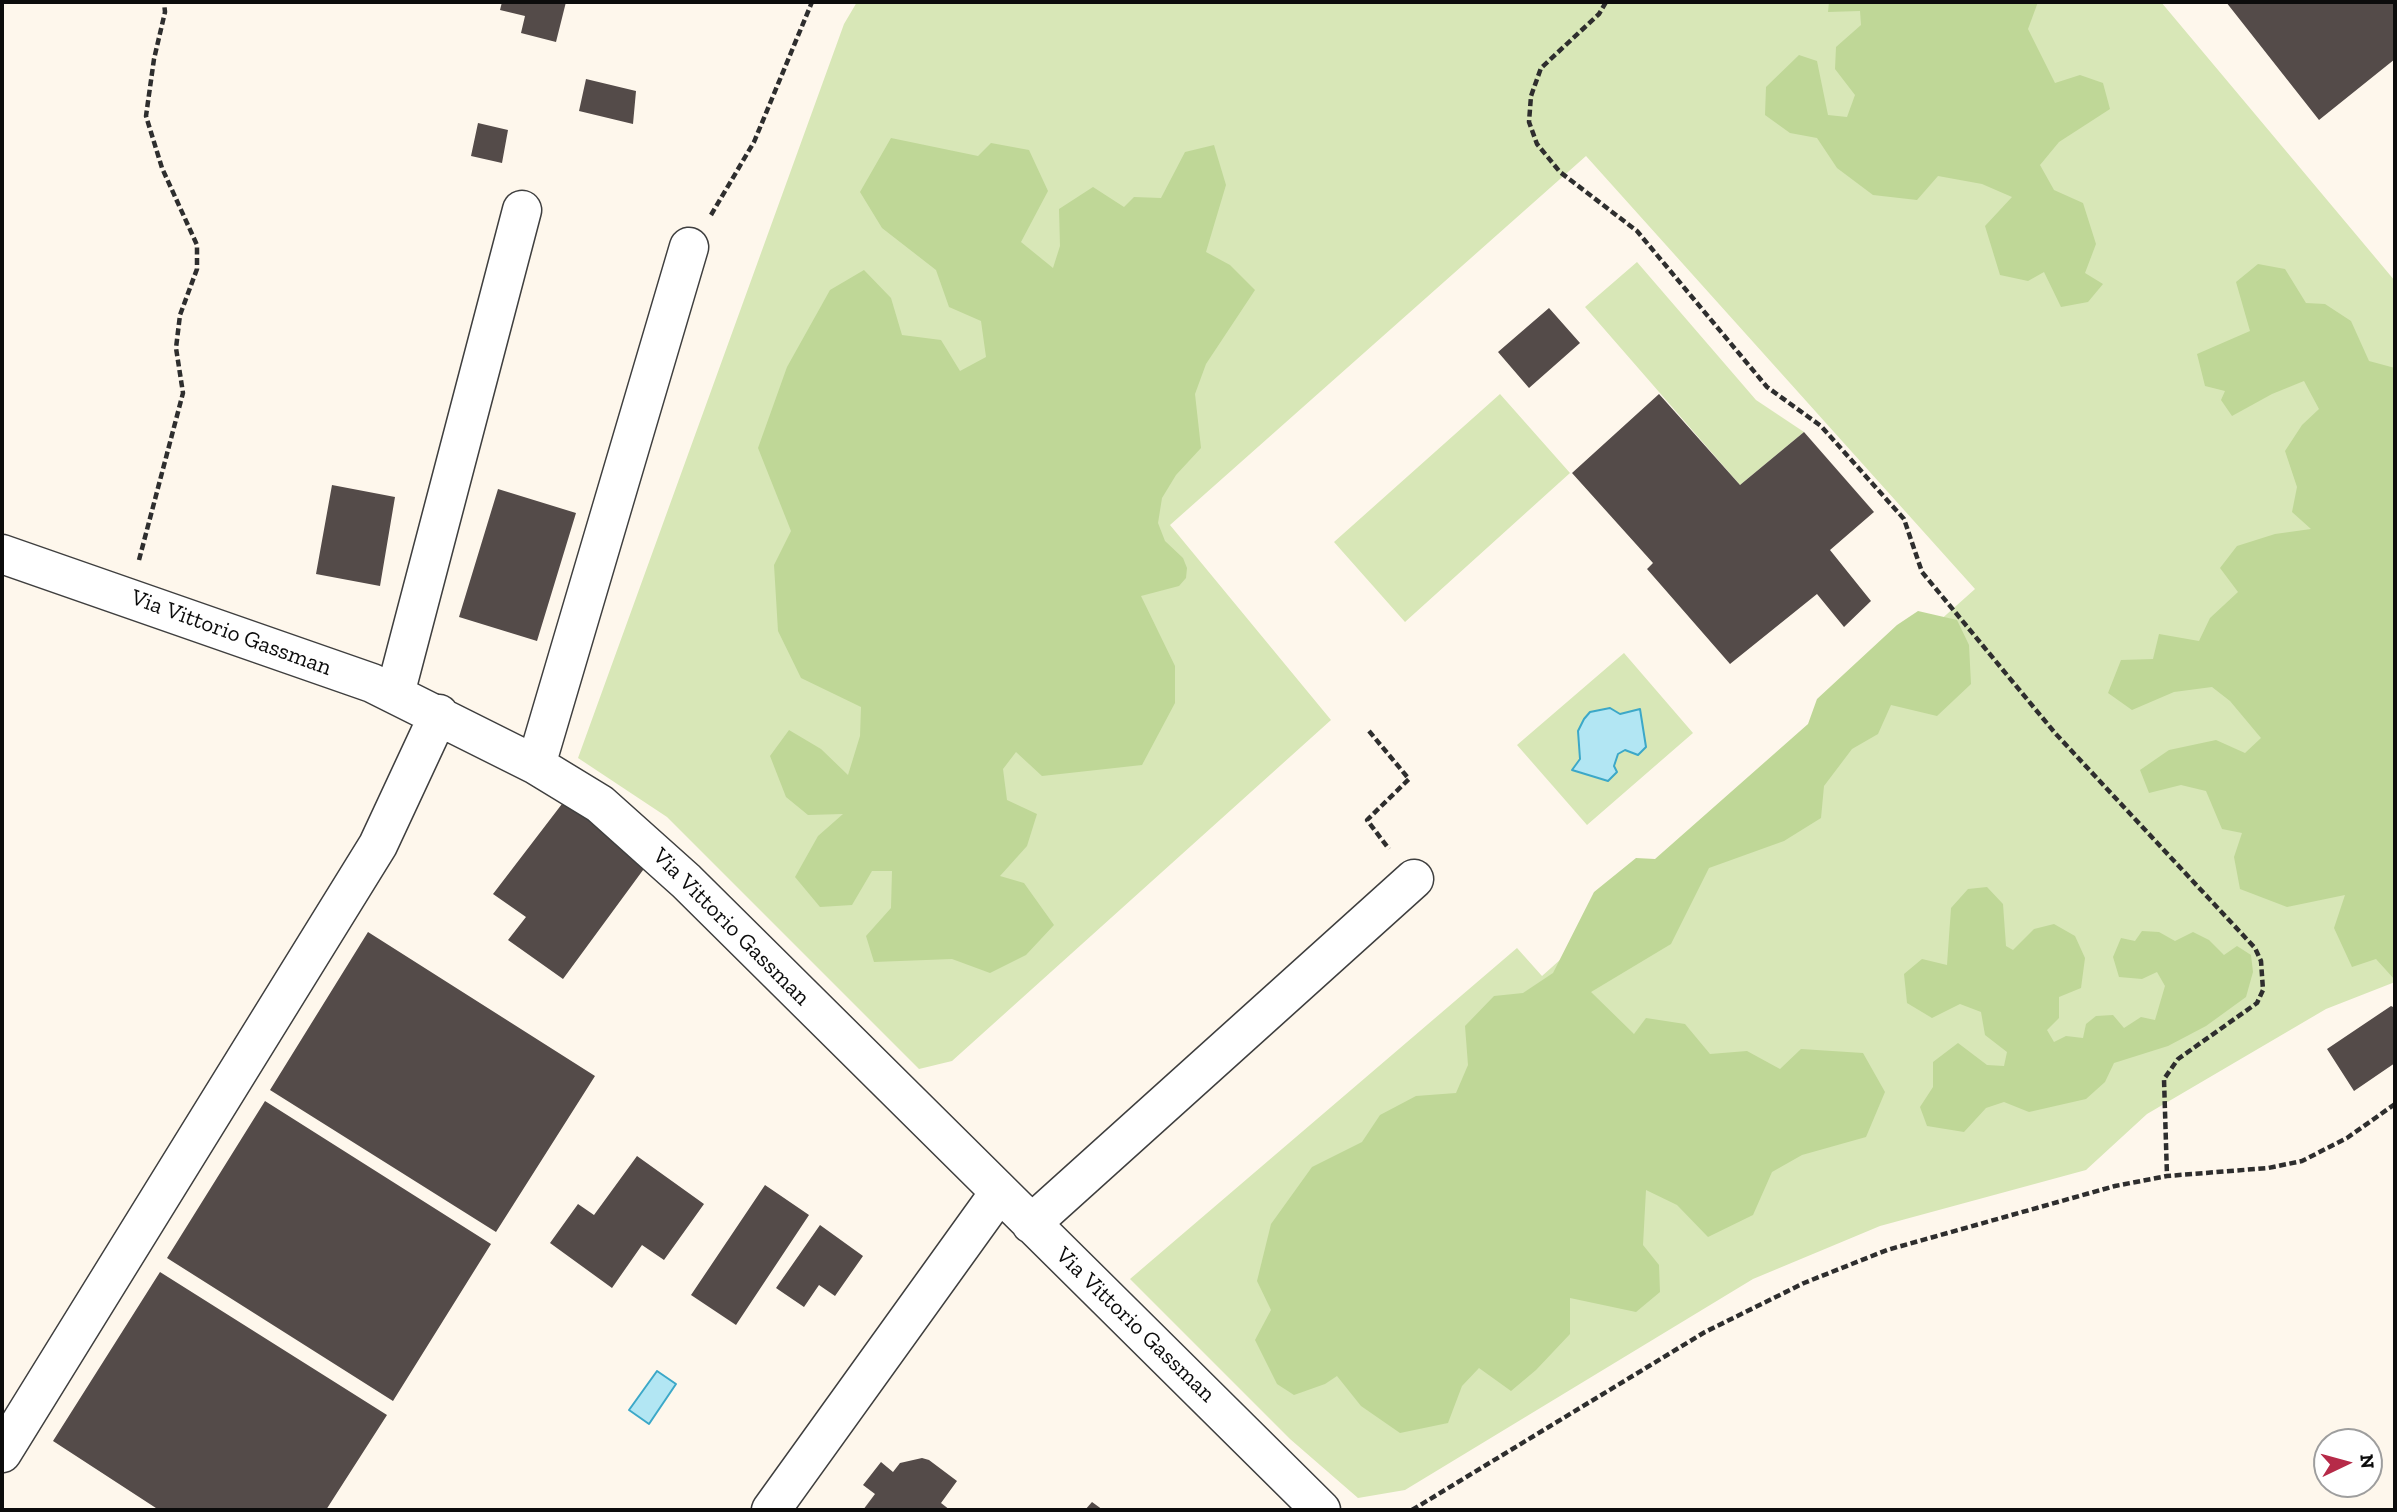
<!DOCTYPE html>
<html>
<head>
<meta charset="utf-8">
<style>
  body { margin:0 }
  #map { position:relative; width:2397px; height:1512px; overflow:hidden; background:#fef7ec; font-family:"Zilla Slab",serif }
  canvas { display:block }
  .frame { position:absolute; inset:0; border:4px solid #0c0c0c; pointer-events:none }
  .north { position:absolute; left:2313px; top:1428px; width:70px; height:70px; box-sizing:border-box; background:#fff; border:2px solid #9e9e9e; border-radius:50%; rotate:85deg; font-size:19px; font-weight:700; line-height:28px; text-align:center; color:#0c0c0c }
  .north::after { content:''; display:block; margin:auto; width:24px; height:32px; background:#b62a48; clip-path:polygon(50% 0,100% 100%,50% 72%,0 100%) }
</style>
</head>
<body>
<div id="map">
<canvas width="2397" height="1512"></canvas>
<div class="frame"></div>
<div class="north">N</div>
</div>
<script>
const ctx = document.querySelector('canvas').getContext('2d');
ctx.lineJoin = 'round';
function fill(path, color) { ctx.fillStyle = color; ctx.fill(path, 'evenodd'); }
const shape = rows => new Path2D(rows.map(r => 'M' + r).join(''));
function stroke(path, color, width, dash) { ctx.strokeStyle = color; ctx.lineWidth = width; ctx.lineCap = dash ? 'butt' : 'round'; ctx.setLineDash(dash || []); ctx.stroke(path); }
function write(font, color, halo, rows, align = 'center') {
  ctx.font = font + ' "Zilla Slab",serif'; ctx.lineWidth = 7; ctx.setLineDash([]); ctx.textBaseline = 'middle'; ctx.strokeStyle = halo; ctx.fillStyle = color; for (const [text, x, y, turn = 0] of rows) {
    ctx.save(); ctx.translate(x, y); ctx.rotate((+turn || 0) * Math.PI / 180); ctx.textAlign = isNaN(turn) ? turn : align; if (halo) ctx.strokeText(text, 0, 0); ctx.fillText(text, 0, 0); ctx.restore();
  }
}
const green = shape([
  [857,2,2161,2,2395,281,2395,982,2326,1009,2147,1114,2086,1170,1880,1226,1753,1279,1405,1490,1358,1498,1290,1439,1130,1279,1517,948,1542,976,1975,589,1586,156,1170,525,1331,720,952,1061,919,1069,667,817,578,758,844,24],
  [1637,262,1756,400,1804,432,1740,485,1585,307],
  [1500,394,1570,473,1405,622,1334,542],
  [1624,653,1693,733,1587,825,1517,745]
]);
const forest = shape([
  [1829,2,2038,2,2028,29,2055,83,2080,75,2103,83,2110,109,2059,142,2040,165,2054,190,2083,203,2096,244,2085,273,2103,284,2088,302,2061,307,2044,272,2028,281,2000,275,1985,226,2012,197,1982,184,1938,176,1917,200,1873,195,1837,168,1817,138,1790,133,1765,115,1766,87,1799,55,1817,61,1828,115,1847,117,1855,95,1835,69,1836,47,1861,25,1860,11,1828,12],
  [891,138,978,156,991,143,1029,150,1048,191,1021,242,1053,268,1060,246,1059,209,1093,187,1124,207,1134,197,1161,198,1185,152,1214,145,1226,185,1206,252,1230,265,1255,290,1206,364,1195,394,1201,448,1176,475,1162,498,1158,523,1165,541,1183,558,1187,568,1186,578,1179,586,1141,596,1175,666,1175,703,1142,765,1042,776,1016,752,1003,769,1007,800,1037,814,1027,846,1000,876,1024,883,1054,925,1026,955,990,973,952,959,874,962,866,936,891,908,892,871,872,871,852,905,820,907,795,877,818,836,843,814,808,815,786,797,770,756,789,730,821,749,848,775,860,736,861,707,801,678,778,631,774,565,791,531,758,448,787,367,830,290,864,270,891,298,902,335,941,340,960,371,986,357,981,321,949,307,936,270,882,228,860,192],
  [2258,264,2285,269,2306,303,2325,304,2351,321,2369,361,2395,368,2395,980,2376,959,2352,967,2334,928,2345,895,2287,907,2240,889,2234,857,2242,833,2222,829,2206,791,2181,785,2149,793,2140,770,2169,750,2216,740,2245,753,2261,738,2230,701,2212,687,2174,692,2132,710,2108,693,2121,660,2153,659,2159,634,2199,641,2210,618,2238,592,2220,568,2237,546,2275,534,2311,529,2292,512,2297,487,2285,451,2302,425,2319,409,2304,381,2272,394,2232,416,2221,400,2225,391,2205,386,2197,354,2250,331,2236,282],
  [1918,611,1957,620,1969,645,1971,684,1937,716,1891,705,1878,734,1852,749,1824,786,1821,818,1784,841,1709,868,1671,944,1591,992,1634,1034,1646,1018,1685,1024,1710,1054,1747,1051,1780,1069,1801,1049,1863,1053,1885,1092,1866,1137,1802,1155,1772,1172,1753,1215,1708,1237,1677,1205,1646,1190,1643,1245,1659,1265,1660,1292,1636,1312,1570,1298,1570,1334,1536,1370,1511,1391,1479,1368,1462,1386,1448,1423,1400,1433,1361,1406,1337,1376,1325,1384,1294,1395,1277,1384,1255,1340,1271,1310,1257,1281,1271,1224,1312,1167,1362,1142,1380,1115,1416,1096,1456,1093,1468,1065,1465,1026,1494,996,1523,993,1553,973,1594,892,1636,858,1655,859,1808,724,1817,699,1897,625],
  [1987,887,2003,904,2006,946,2013,950,2034,929,2054,924,2075,936,2085,958,2081,988,2059,997,2059,1018,2047,1030,2054,1042,2066,1036,2083,1038,2086,1024,2096,1016,2113,1015,2124,1028,2141,1017,2155,1020,2165,986,2157,972,2142,979,2119,977,2113,957,2121,938,2135,941,2142,931,2159,932,2175,941,2193,932,2209,940,2224,955,2237,946,2251,955,2253,972,2246,997,2206,1026,2168,1046,2114,1063,2105,1082,2086,1099,2029,1112,2004,1102,1986,1108,1964,1132,1927,1126,1920,1107,1933,1087,1933,1062,1958,1043,1987,1065,2004,1066,2007,1052,1985,1035,1981,1012,1960,1004,1932,1018,1907,1003,1904,974,1922,959,1947,965,1951,908,1968,889]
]);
const water = shape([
  [1610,708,1620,714,1640,709,1646,747,1638,755,1625,750,1618,754,1614,766,1617,772,1608,781,1572,770,1580,759,1578,731,1584,719,1590,712,1610,708],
  [657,1371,676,1384,649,1424,629,1410,657,1371]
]);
const building = shape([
  [502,2,566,2,556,42,521,33,525,16,500,10],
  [2226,2,2395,2,2395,59,2319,120],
  [586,79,636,91,633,124,579,111],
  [478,123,508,130,502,163,471,156],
  [1549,308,1580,343,1529,388,1498,352],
  [1659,394,1740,485,1804,432,1874,512,1830,550,1871,601,1844,627,1817,594,1730,664,1647,569,1653,563,1572,473],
  [332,485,395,497,380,586,316,574],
  [498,489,576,513,537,641,459,617],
  [565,800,646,866,563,979,508,940,526,917,493,894],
  [368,932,595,1076,496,1232,270,1090],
  [2391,1006,2395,1008,2395,1063,2354,1091,2327,1049],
  [265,1101,491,1244,393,1401,167,1258],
  [637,1156,704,1204,664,1260,642,1245,612,1288,550,1243,578,1204,594,1215],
  [765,1185,809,1215,736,1325,691,1295],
  [820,1225,863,1256,835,1296,819,1285,804,1307,776,1288],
  [160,1272,387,1415,326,1510,159,1510,53,1441],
  [922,1458,929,1460,957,1481,941,1503,950,1510,863,1510,875,1494,863,1485,881,1462,893,1472,900,1463],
  [1092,1502,1103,1510,1085,1510]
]);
const path = shape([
  [1606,2,1599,14,1541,68,1531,96,1529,122,1537,144,1560,172,1637,231,1767,387,1821,426,1904,519,1922,572,2055,733,2255,948,2261,961,2263,990,2257,1003,2178,1059,2164,1079,2167,1176],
  [711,215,754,142,812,2],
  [139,560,183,393,176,348,180,315,197,269,197,245,162,168,146,116,154,59,165,12,164,2],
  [1369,731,1409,779,1367,820,1389,849],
  [1412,1510,1705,1332,1804,1283,1887,1250,2115,1186,2167,1176,2268,1168,2302,1161,2347,1138,2395,1104]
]);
const minor = shape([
  [2,554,372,683,536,765,600,804,686,881,1321,1510],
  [395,694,522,210],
  [536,765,689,247],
  [1031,1224,1414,879],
  [2,1453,378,845,439,714],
  [771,1510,999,1193]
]);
const streetNames = [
  ["Via Vittorio Gassman",231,633,20],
  ["Via Vittorio Gassman",731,927,45],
  ["Via Vittorio Gassman",1135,1325,44]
];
fill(green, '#d8e7b7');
fill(forest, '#bfd797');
fill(water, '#b2e6f3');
stroke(water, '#3ca8c8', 2);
fill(building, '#544b49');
stroke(minor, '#3f3f3f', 41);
stroke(path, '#2e2e2e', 4.5, [7, 3.5]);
stroke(minor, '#fff', 38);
write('23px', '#0c0c0c', '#fff', streetNames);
</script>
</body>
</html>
